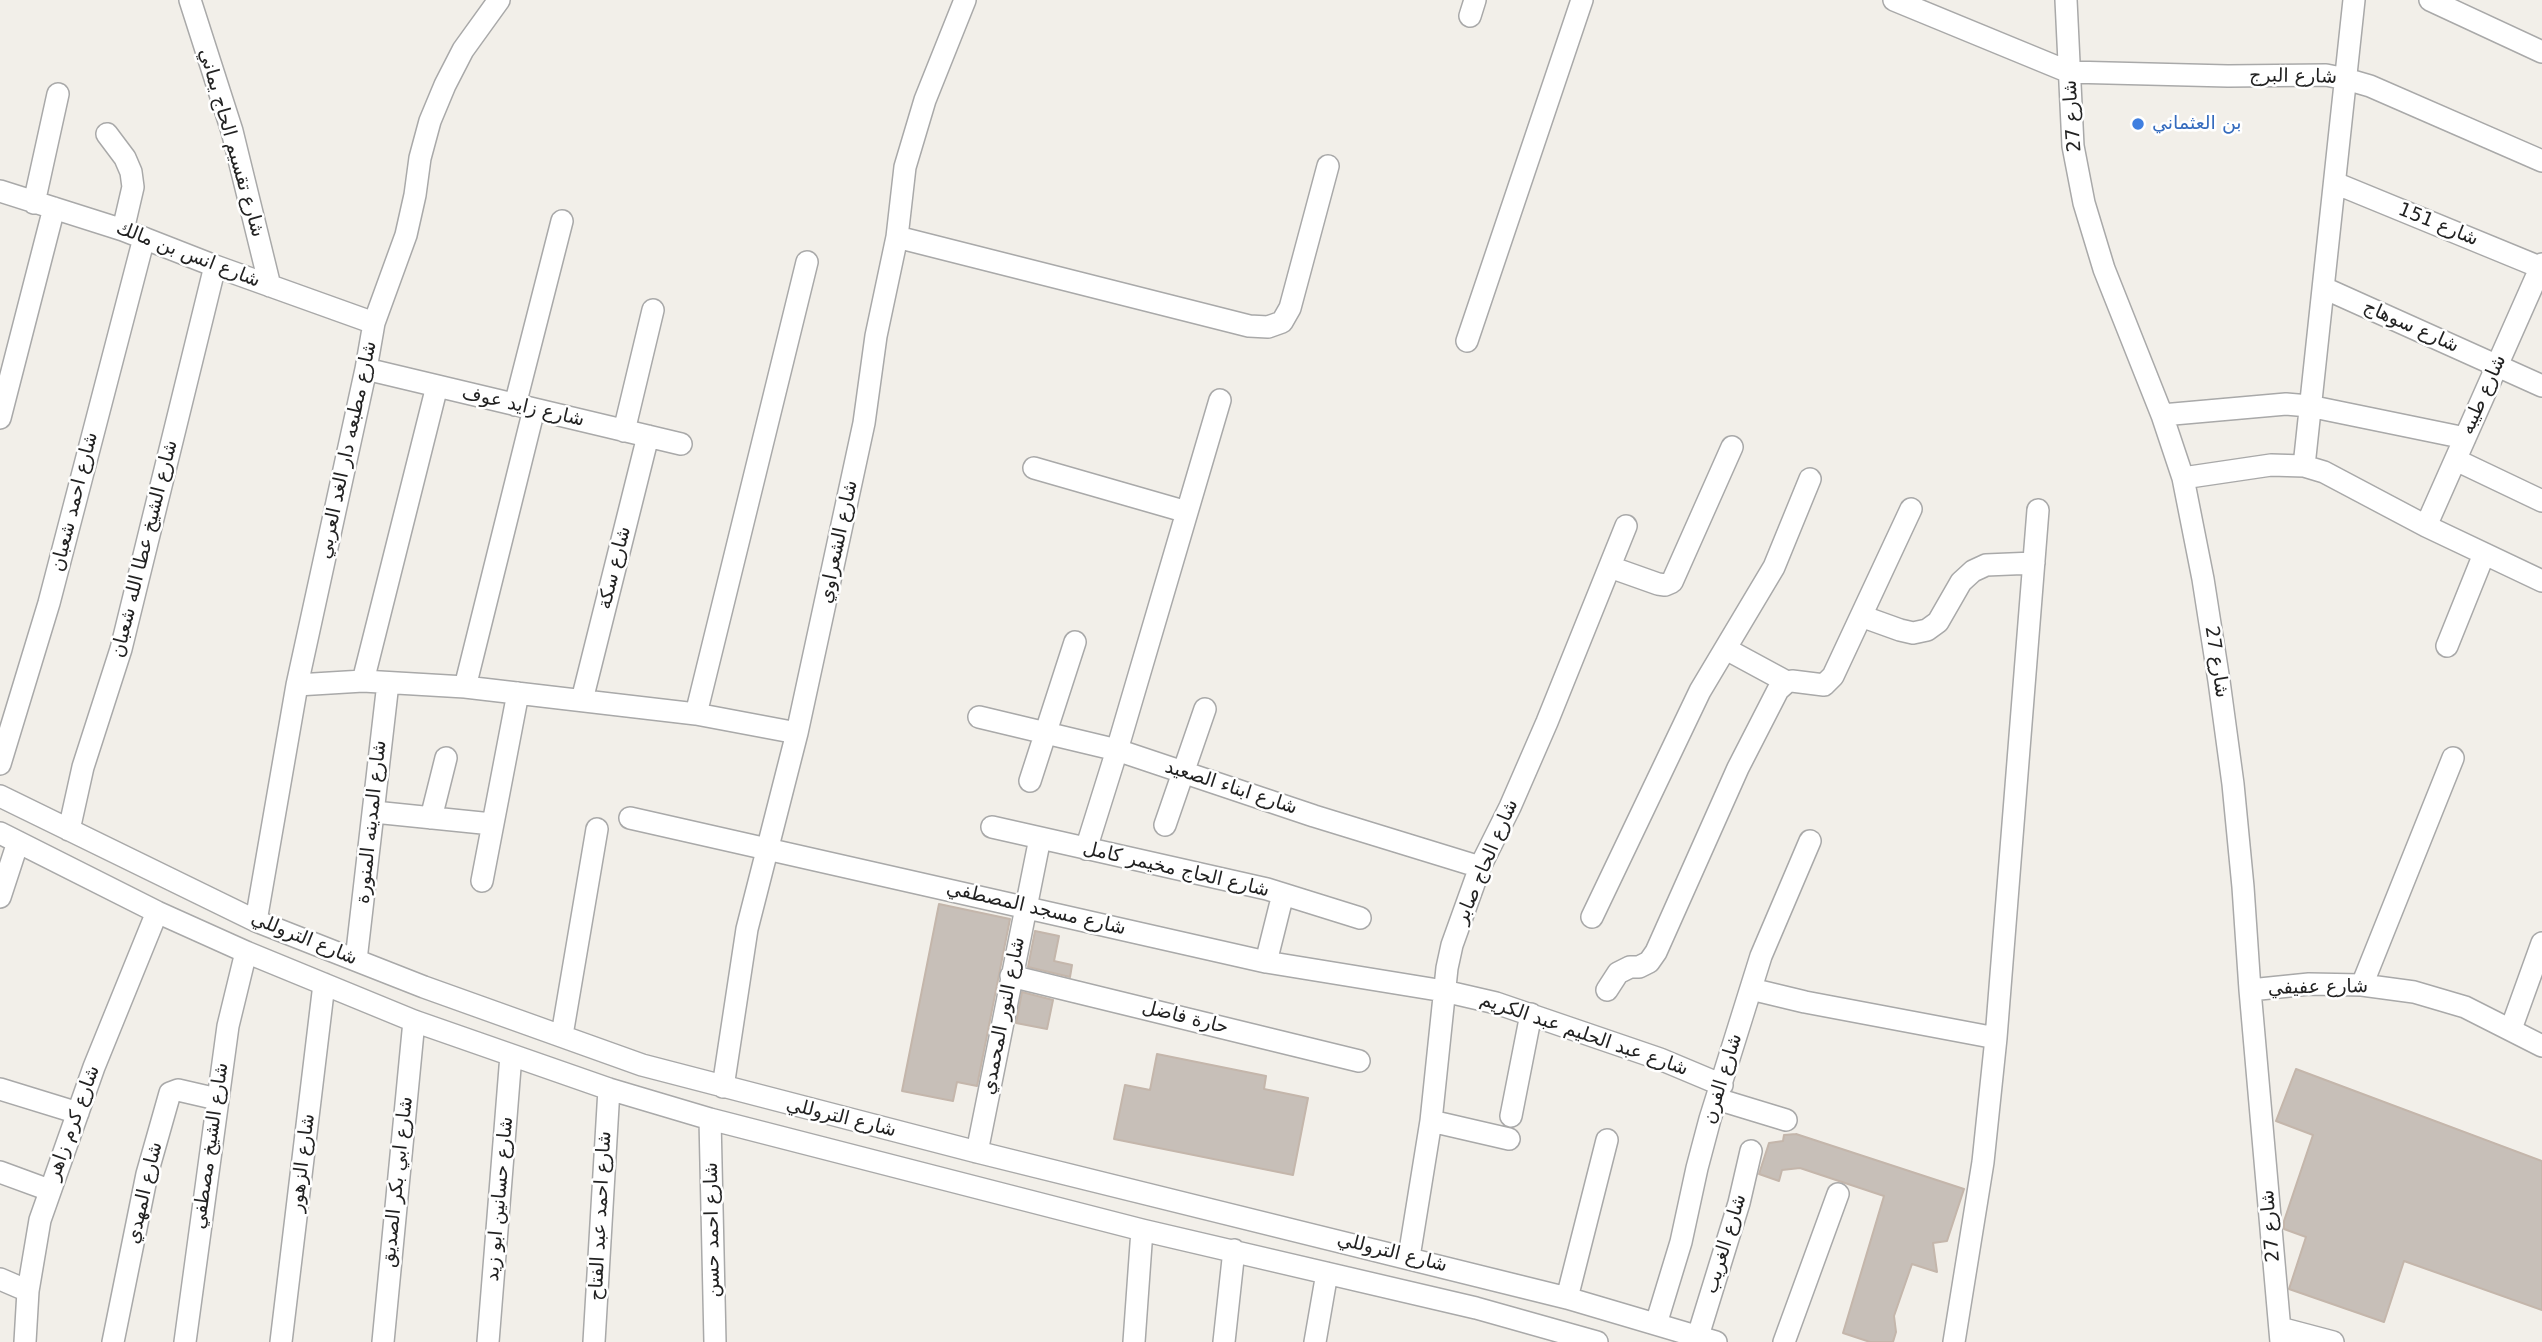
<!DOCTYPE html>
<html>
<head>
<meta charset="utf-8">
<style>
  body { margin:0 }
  canvas { display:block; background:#f2efe9 }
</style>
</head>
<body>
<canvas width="2542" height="1342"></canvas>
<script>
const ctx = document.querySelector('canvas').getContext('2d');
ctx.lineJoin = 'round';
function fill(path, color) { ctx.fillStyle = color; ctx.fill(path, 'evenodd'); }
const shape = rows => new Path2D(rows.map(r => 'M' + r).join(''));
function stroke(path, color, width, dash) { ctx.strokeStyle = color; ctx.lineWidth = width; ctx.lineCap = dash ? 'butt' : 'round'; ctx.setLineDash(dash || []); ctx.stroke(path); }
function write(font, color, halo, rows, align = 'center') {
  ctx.font = font + ' "DejaVu Sans","Noto Naskh Arabic",sans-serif'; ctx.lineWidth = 5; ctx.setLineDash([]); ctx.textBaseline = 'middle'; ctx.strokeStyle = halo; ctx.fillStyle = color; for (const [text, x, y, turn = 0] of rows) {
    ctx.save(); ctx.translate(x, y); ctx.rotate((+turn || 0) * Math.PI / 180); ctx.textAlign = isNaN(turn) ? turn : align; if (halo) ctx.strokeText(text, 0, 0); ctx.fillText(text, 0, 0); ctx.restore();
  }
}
const building = shape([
  [939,904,1010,919,977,1086,957,1082,953,1101,902,1091,939,904],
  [1035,931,1059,936,1054,961,1072,965,1070,977,1028,967,1035,931],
  [1022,992,1053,1000,1047,1029,1016,1023,1022,992],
  [1157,1054,1266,1076,1264,1089,1308,1098,1293,1175,1114,1139,1125,1085,1150,1090,1157,1054],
  [2296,1069,2542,1161,2542,1310,2404,1261,2384,1322,2289,1289,2306,1237,2284,1229,2284,1221,2313,1135,2276,1121,2296,1069],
  [1796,1134,1964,1189,1947,1241,1933,1243,1937,1272,1912,1264,1894,1316,1896,1332,1893,1342,1870,1342,1843,1333,1884,1196,1800,1168,1782,1170,1779,1181,1759,1174,1769,1143,1783,1141,1784,1135,1796,1134]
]);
const minor = shape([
  [190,0,232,131,270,286],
  [1894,0,2069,72,2228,76,2326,75,2346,79,2370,86,2542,161],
  [2066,0,2073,146,2084,203,2104,269,2162,415,2183,478,2203,579,2219,681,2233,784,2243,887,2250,990,2281,1342],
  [2430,0,2542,52],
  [1470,16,1475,0],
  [107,134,125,158,131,172,133,187,123,230],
  [2335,183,2542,268],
  [0,191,123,230,215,266,374,323],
  [34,203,58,94],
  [897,237,1249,326,1268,327,1282,322,1290,308,1328,166],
  [2324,288,2542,386],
  [1467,341,1582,0],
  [366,369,681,444],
  [515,405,562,221],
  [2162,415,2286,404,2309,406,2465,438],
  [0,418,54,208],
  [624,431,653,310],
  [2456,460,2542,501],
  [2304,466,2354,0],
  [1034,468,1187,512],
  [2183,478,2271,465,2304,466,2324,472,2426,526,2542,581],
  [2426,526,2542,264],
  [1610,567,1658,584,1665,585,1672,582,1732,447],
  [1861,616,1900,630,1913,633,1927,630,1938,622,1961,582,1973,571,1986,565,2034,563],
  [2447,646,2484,554],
  [1726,649,1787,682],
  [363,681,437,386],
  [297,685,363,681,465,687,696,714,797,733],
  [465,687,534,409],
  [582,700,648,436],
  [696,714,807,262],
  [979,717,1117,750,1314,816,1480,867],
  [0,764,49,603,144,238],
  [1030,781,1075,642],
  [0,796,256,921,424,987,642,1065,977,1152,1567,1298,1716,1342],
  [374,812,492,824],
  [431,818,446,758],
  [630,818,1266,962,1444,991,1496,1003,1660,1059,1722,1085],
  [1165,825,1205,709],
  [992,827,1267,889,1360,918],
  [69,830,83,767,121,649,215,266],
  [0,833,157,912,246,952,414,1021,609,1089,710,1119,1142,1230,1476,1308,1597,1342],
  [1086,849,1117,750,1220,400],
  [482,881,518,693],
  [0,897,18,842],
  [1592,917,1700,691,1774,567,1810,479],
  [256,921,297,685,366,369,374,323,406,235,415,195,420,158,430,121,445,85,463,50,499,0],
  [356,960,388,683],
  [1266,962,1283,894],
  [1011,976,1359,1061],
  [2362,985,2453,758],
  [1751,989,1805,1002,1996,1038],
  [1607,990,1618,973,1630,967,1639,967,1649,962,1656,952,1738,768,1778,690,1787,682,1792,681,1824,685,1833,676,1911,509],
  [2250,990,2309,984,2362,985,2414,992,2465,1007,2542,1046],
  [2511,1029,2542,943],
  [562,1035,597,829],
  [723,1087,747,929,797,733,864,423,876,336,897,237,905,167,925,100,965,0],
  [0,1089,78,1113],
  [1717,1099,1786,1120],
  [1511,1116,1531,1014],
  [710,1119,715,1342],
  [1431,1121,1509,1139],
  [977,1152,1040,838],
  [0,1172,49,1190],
  [1409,1257,1431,1121,1447,968,1452,945,1480,867,1510,807,1547,722,1626,526],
  [0,1279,28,1291],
  [1567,1298,1607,1140],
  [1656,1324,1681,1242,1697,1168,1710,1119,1761,956,1810,841],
  [2280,1328,2333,1342],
  [1698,1336,1739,1203,1751,1151],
  [25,1342,28,1291,40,1220,94,1067,157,912],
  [113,1342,147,1174,170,1093,178,1090,217,1099],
  [185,1342,228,1026,246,952],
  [281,1342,324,984],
  [383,1342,414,1021],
  [488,1342,511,1055],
  [594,1342,609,1089],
  [1134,1342,1142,1230],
  [1224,1342,1234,1250],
  [1315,1342,1327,1273],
  [1784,1342,1838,1194],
  [1954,1342,1983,1162,1996,1038,2038,510]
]);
const markers = [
  [2138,124,7,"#3f7fe0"]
];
const streetNames = [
  ["شارع البرج",2293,77,1],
  ["شارع 27",2073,116,-94],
  ["شارع تقسيم الحاج يماني",231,143,74],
  ["شارع 151",2438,225,22],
  ["شارع انس بن مالك",188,255,21],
  ["شارع سوهاج",2411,327,24],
  ["شارع طيبه",2484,395,-66],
  ["شارع زايد عوف",523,407,13],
  ["شارع مطبعه دار الغد العربي",348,450,-78],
  ["شارع احمد شعبان",75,502,-76],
  ["شارع الشعراوي",839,542,-78],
  ["شارع الشيخ عطا الله شعبان",145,549,-76],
  ["شارع سكة",615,568,-76],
  ["شارع 27",2216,662,81],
  ["شارع ابناء الصعيد",1231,788,18],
  ["شارع المدينه المنورة",372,822,-84],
  ["شارع الحاج صابر",1487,862,-67],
  ["شارع الحاج مخيمر كامل",1176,870,13],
  ["شارع مسجد المصطفي",1036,909,13],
  ["شارع التروللي",304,939,22],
  ["شارع عفيفي",2318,988,-1],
  ["شارع النور المحمدي",1004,1016,-79],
  ["حارة فاضل",1185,1018,14],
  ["شارع عبد الحليم عبد الكريم",1584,1035,19],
  ["شارع الفرن",1723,1079,-73],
  ["شارع التروللي",841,1118,14],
  ["شارع كرم زاهر",74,1123,-70],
  ["شارع الشيخ مصطفي",211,1146,-82],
  ["شارع الزهور",303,1163,-83],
  ["شارع ابي بكر الصديق",398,1182,-84],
  ["شارع المهدي",145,1193,-77],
  ["شارع حسانين ابو زيد",500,1199,-85],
  ["شارع احمد عبد الفتاح",601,1216,-87],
  ["شارع 27",2271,1226,-95],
  ["شارع احمد حسن",713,1230,-91],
  ["شارع الغريب",1726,1244,-73],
  ["شارع التروللي",1392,1253,14]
];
const shopNames = [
  ["بن العثماني",2152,124]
];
fill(building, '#c7bfb8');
stroke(building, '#c4b6ab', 2);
stroke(minor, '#a9a9a9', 24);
stroke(minor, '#fff', 21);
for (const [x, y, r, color] of markers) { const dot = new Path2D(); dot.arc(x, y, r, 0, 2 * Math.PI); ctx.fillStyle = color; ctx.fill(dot); stroke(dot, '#fff', 2.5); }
write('19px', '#222', '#fff', streetNames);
write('19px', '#366cbe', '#fff', shopNames, 'left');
</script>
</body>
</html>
